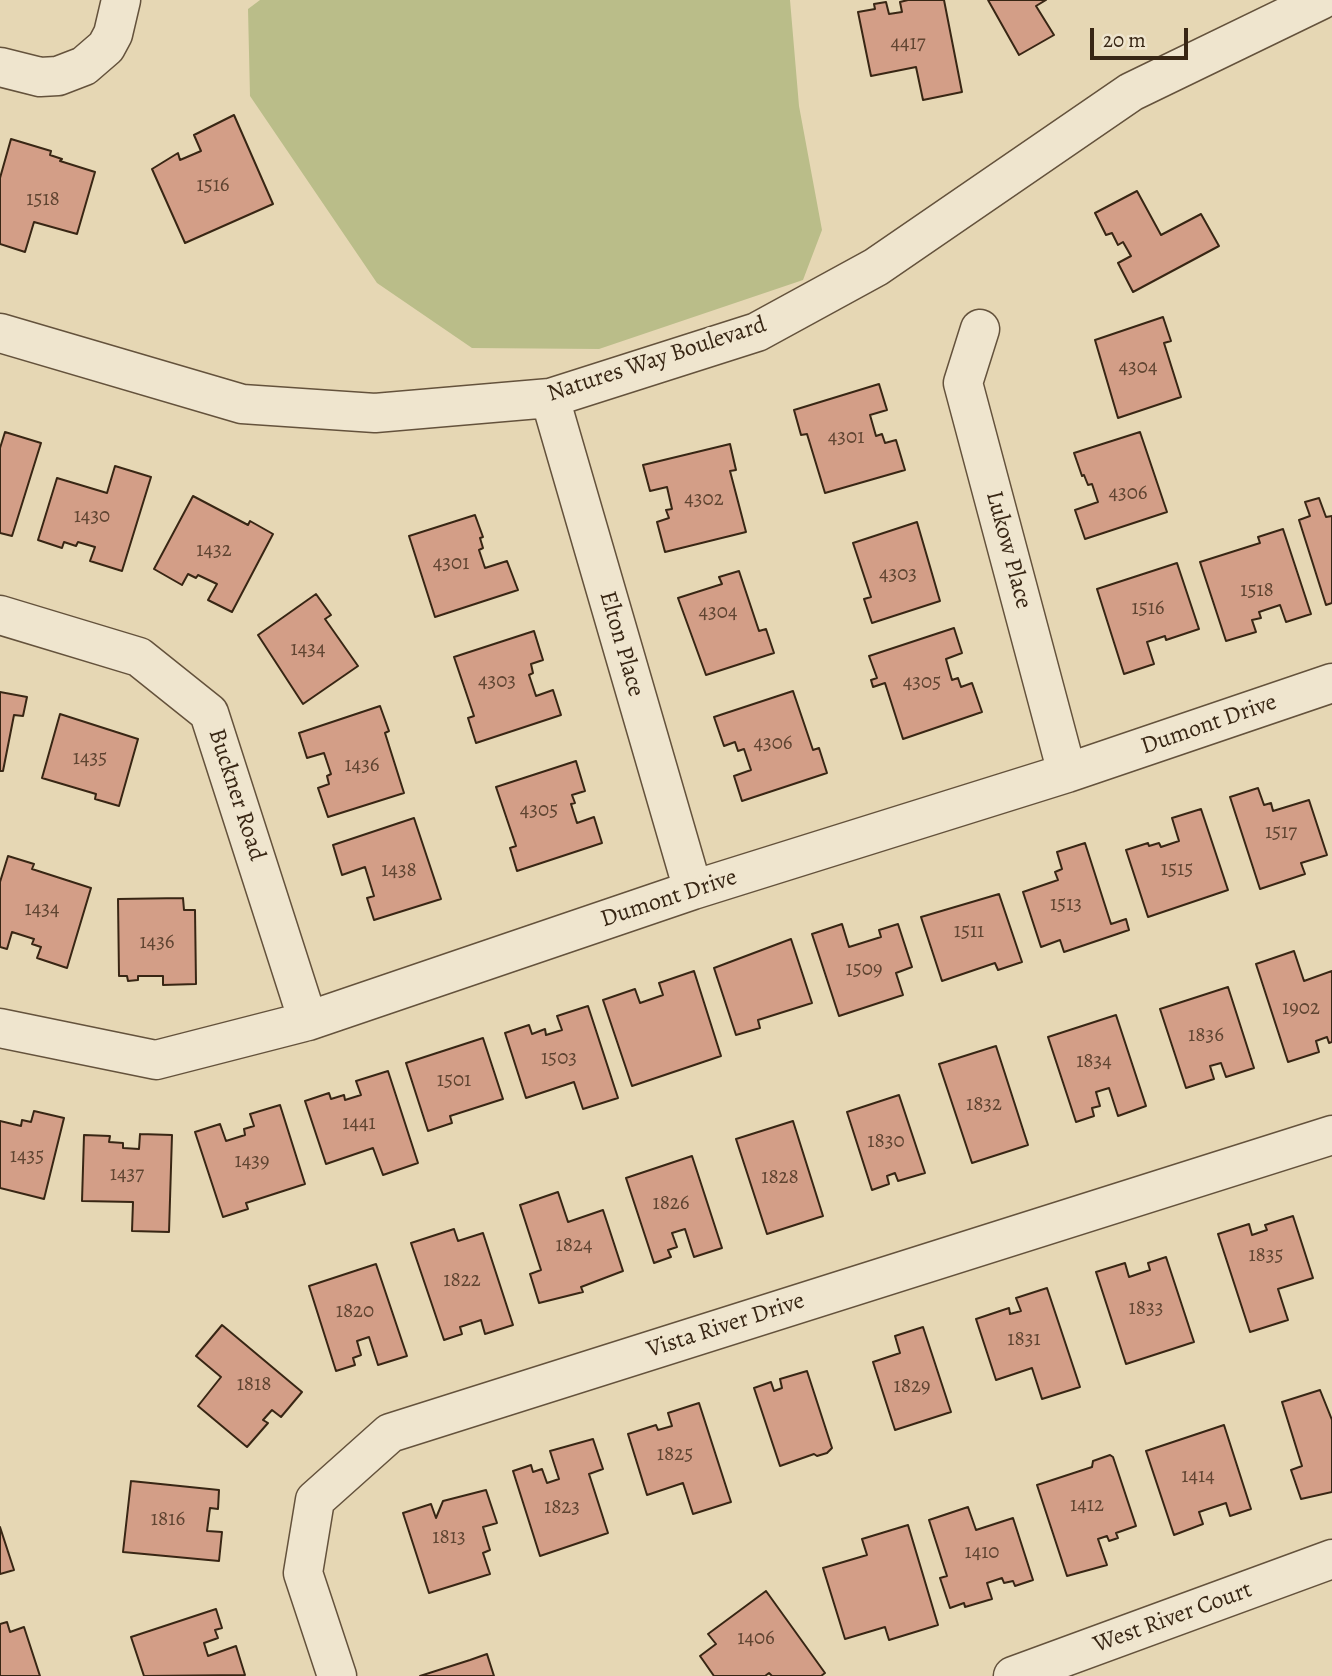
<!DOCTYPE html>
<html>
<head>
<meta charset="utf-8">
<style>
  body { margin:0 }
  #map { position:relative; width:1332px; height:1676px; overflow:hidden; background:#e6d7b4; font-family:Alegreya,serif }
  canvas { display:block }
  .scale { position:absolute; left:1090px; top:28px; width:98px; height:32px; box-sizing:border-box; border:4px solid #382614; border-top:0; padding-left:9px; font-size:21px; line-height:24px; white-space:nowrap; color:#382614; -webkit-text-stroke:5px #efe5ce; paint-order:stroke }
</style>
</head>
<body>
<div id="map">
<canvas width="1332" height="1676"></canvas>
<div class="scale">20 m</div>
</div>
<script>
const ctx = document.querySelector('canvas').getContext('2d');
ctx.lineJoin = 'round';
function fill(path, color) { ctx.fillStyle = color; ctx.fill(path, 'evenodd'); }
const shape = rows => new Path2D(rows.map(r => 'M' + r).join(''));
function stroke(path, color, width, dash) { ctx.strokeStyle = color; ctx.lineWidth = width; ctx.lineCap = dash ? 'butt' : 'round'; ctx.setLineDash(dash || []); ctx.stroke(path); }
function write(font, color, halo, rows, align = 'center') {
  ctx.font = font + ' Alegreya,serif'; ctx.lineWidth = 7; ctx.setLineDash([]); ctx.textBaseline = 'middle'; ctx.strokeStyle = halo; ctx.fillStyle = color; for (const [text, x, y, turn = 0] of rows) {
    ctx.save(); ctx.translate(x, y); ctx.rotate((+turn || 0) * Math.PI / 180); ctx.textAlign = isNaN(turn) ? turn : align; if (halo) ctx.strokeText(text, 0, 0); ctx.fillText(text, 0, 0); ctx.restore();
  }
}
const green = shape([
  [260,0,790,0,799,106,822,230,803,280,599,349,472,348,377,283,250,96,248,9]
]);
const building = shape([
  [908,0,944,0,962,92,923,100,916,67,871,76,858,12,875,9,874,4,886,2,889,14,902,12,900,2,908,0],
  [988,0,1046,0,1036,6,1054,35,1019,55,988,0],
  [234,115,273,204,185,243,152,169,178,153,180,160,201,151,194,135,234,115],
  [11,139,51,151,50,155,62,159,60,161,95,172,77,234,34,222,25,252,0,244,0,178,11,139],
  [1137,191,1161,235,1201,214,1219,246,1133,292,1118,263,1131,256,1123,242,1118,245,1112,233,1106,235,1095,213,1137,191],
  [1163,317,1171,341,1164,343,1181,397,1118,418,1095,340,1163,317],
  [879,384,887,410,870,415,876,436,882,434,885,443,896,440,905,470,825,493,807,434,801,435,794,410,879,384],
  [5,432,41,443,12,536,0,533,0,448,5,432],
  [1140,432,1167,512,1085,539,1075,510,1098,502,1092,484,1088,485,1084,475,1082,476,1074,453,1140,432],
  [730,444,736,470,730,471,746,532,665,552,657,522,669,518,666,510,672,509,667,487,650,491,643,465,730,444],
  [115,466,151,477,122,571,90,561,95,547,78,542,76,546,64,542,62,548,38,540,57,478,107,493,115,466],
  [193,496,248,525,250,521,273,534,232,612,208,600,217,584,198,575,196,578,188,574,182,585,154,569,193,496],
  [1319,498,1326,517,1332,516,1332,603,1326,605,1299,520,1310,516,1305,502,1319,498],
  [475,515,483,537,480,538,483,548,479,550,485,568,507,561,518,590,435,617,409,536,475,515],
  [917,522,940,601,872,623,864,599,871,597,853,543,917,522],
  [1283,529,1311,614,1286,622,1280,605,1259,612,1261,618,1252,620,1256,632,1226,641,1200,562,1260,543,1258,537,1283,529],
  [1177,563,1199,629,1166,640,1165,636,1147,642,1154,664,1124,674,1097,589,1177,563],
  [739,571,759,631,766,629,774,653,706,675,678,598,722,584,719,577,739,571],
  [316,594,331,615,325,619,358,666,303,704,258,635,316,594],
  [954,628,962,653,946,659,952,680,958,678,961,687,972,683,982,712,903,739,885,683,873,687,871,680,877,678,869,656,954,628],
  [534,631,543,660,531,664,533,673,529,675,536,696,553,690,561,715,476,743,468,718,474,716,454,657,534,631],
  [793,691,813,750,819,748,827,773,742,801,734,776,751,770,744,749,738,751,735,742,724,746,714,717,793,691],
  [0,692,27,697,23,716,14,715,3,771,0,771,0,692],
  [380,706,389,731,385,733,404,793,328,817,318,788,329,784,327,776,331,774,324,753,307,758,299,733,380,706],
  [60,714,138,739,119,806,95,799,96,794,42,778,60,714],
  [576,761,585,791,572,795,575,803,571,804,577,823,594,817,602,843,517,871,510,848,516,846,496,787,576,761],
  [1258,788,1264,805,1271,803,1273,811,1309,800,1327,855,1301,863,1305,874,1260,889,1230,797,1258,788],
  [1201,809,1228,890,1148,917,1126,850,1148,843,1149,846,1159,843,1161,847,1179,841,1172,818,1201,809],
  [414,818,441,899,374,920,367,898,374,896,365,867,342,875,333,845,414,818],
  [1085,843,1111,924,1126,919,1129,930,1064,952,1060,940,1041,947,1023,892,1058,880,1055,872,1062,869,1057,852,1085,843],
  [8,856,34,864,32,869,91,888,67,968,37,958,41,947,32,944,34,939,12,932,7,949,0,947,0,882,8,856],
  [999,894,1022,962,998,970,995,963,942,981,921,917,999,894],
  [183,898,184,910,195,910,196,984,163,985,163,976,138,976,138,980,128,981,127,976,119,976,118,899,183,898],
  [842,924,849,947,881,937,879,930,898,924,912,967,896,973,903,995,839,1016,812,934,842,924],
  [791,939,812,1003,758,1020,760,1028,736,1035,714,968,791,939],
  [1294,951,1304,981,1332,971,1332,1042,1329,1043,1327,1037,1316,1041,1319,1052,1288,1062,1256,964,1294,951],
  [694,971,721,1056,632,1086,603,1000,635,989,640,1003,663,995,659,983,694,971],
  [1228,987,1254,1068,1226,1077,1221,1063,1210,1066,1214,1079,1186,1088,1160,1009,1228,987],
  [588,1006,618,1098,583,1109,574,1082,526,1098,505,1033,529,1025,532,1034,545,1029,546,1035,562,1030,557,1016,588,1006],
  [1116,1015,1146,1106,1118,1116,1109,1088,1096,1092,1100,1106,1092,1108,1094,1116,1076,1122,1048,1037,1116,1015],
  [483,1038,503,1099,450,1116,452,1123,428,1131,406,1063,483,1038],
  [996,1046,1028,1145,972,1163,939,1064,996,1046],
  [388,1071,418,1163,383,1175,373,1148,326,1164,305,1101,329,1093,331,1099,344,1095,345,1100,361,1095,356,1081,388,1071],
  [899,1095,925,1173,898,1181,895,1173,887,1176,889,1184,872,1190,847,1112,899,1095],
  [280,1105,305,1184,246,1203,248,1209,223,1217,195,1132,220,1124,226,1141,245,1135,244,1129,254,1126,250,1114,280,1105],
  [34,1111,64,1118,44,1199,0,1188,0,1121,21,1126,22,1120,31,1122,34,1111],
  [793,1121,823,1216,767,1234,736,1139,793,1121],
  [140,1134,172,1135,169,1232,132,1231,133,1202,82,1201,84,1135,110,1136,109,1142,123,1143,123,1148,139,1149,140,1134],
  [692,1156,722,1248,694,1257,685,1229,672,1233,677,1247,668,1250,671,1257,654,1263,626,1178,692,1156],
  [558,1192,568,1222,603,1210,623,1271,581,1287,583,1292,539,1303,530,1274,541,1270,520,1205,558,1192],
  [1293,1216,1313,1278,1278,1289,1288,1320,1250,1332,1218,1234,1249,1224,1252,1235,1267,1230,1265,1225,1293,1216],
  [454,1229,458,1241,483,1233,513,1325,485,1334,481,1320,460,1327,462,1334,444,1340,411,1243,454,1229],
  [1166,1257,1194,1342,1126,1364,1096,1272,1125,1263,1129,1277,1150,1270,1148,1263,1166,1257],
  [376,1264,407,1356,378,1365,369,1337,357,1341,361,1355,353,1358,355,1365,336,1371,309,1286,376,1264],
  [1047,1288,1080,1387,1042,1399,1032,1368,996,1380,976,1319,1009,1308,1010,1314,1021,1311,1016,1298,1047,1288],
  [222,1325,302,1392,281,1417,272,1410,263,1420,268,1423,247,1447,198,1406,221,1377,196,1356,222,1325],
  [923,1327,951,1412,895,1430,873,1362,900,1353,895,1336,923,1327],
  [807,1371,832,1448,827,1453,817,1456,814,1454,780,1466,754,1388,771,1382,774,1391,782,1388,780,1379,807,1371],
  [1320,1390,1332,1420,1332,1492,1301,1499,1291,1470,1302,1466,1282,1402,1320,1390],
  [699,1403,731,1502,693,1514,683,1483,647,1495,628,1434,656,1425,658,1430,672,1426,668,1413,699,1403],
  [1224,1425,1251,1509,1230,1516,1226,1503,1199,1512,1203,1524,1174,1535,1146,1451,1224,1425],
  [593,1439,603,1469,589,1474,608,1533,540,1556,513,1471,531,1465,533,1472,542,1469,547,1483,559,1479,550,1451,593,1439],
  [1110,1455,1113,1457,1136,1526,1116,1533,1118,1538,1109,1541,1107,1536,1098,1539,1107,1565,1067,1576,1037,1485,1092,1467,1093,1461,1110,1455],
  [131,1481,219,1490,218,1509,210,1508,207,1531,222,1532,219,1561,123,1552,131,1481],
  [486,1490,497,1523,483,1527,490,1550,483,1553,490,1574,429,1593,403,1513,431,1504,436,1518,443,1501,486,1490],
  [968,1507,976,1530,1013,1518,1033,1580,1015,1586,1013,1581,1004,1583,1002,1578,987,1583,992,1599,965,1607,964,1603,950,1608,940,1578,947,1576,929,1520,968,1507],
  [908,1525,938,1625,889,1640,885,1627,845,1639,823,1568,867,1555,862,1539,908,1525],
  [0,1527,14,1570,0,1574,0,1527],
  [766,1591,825,1673,821,1676,772,1676,769,1673,765,1676,714,1676,700,1656,716,1644,708,1634,766,1591],
  [216,1609,222,1628,215,1630,218,1638,204,1643,208,1656,236,1646,245,1675,144,1676,131,1637,216,1609],
  [7,1622,10,1632,24,1627,40,1676,0,1676,0,1624,7,1622],
  [487,1654,494,1676,420,1676,470,1660,487,1654]
]);
const minor = shape([
  [0,67,40,77,58,76,84,66,106,47,113,34,121,0],
  [980,329,963,383,1067,773],
  [0,333,242,404,375,413,550,398,757,332,876,267,1131,92,1321,0],
  [550,398,693,890],
  [0,615,139,657,209,713,308,1021],
  [0,1028,156,1060,308,1021,693,890,1067,773,1332,683],
  [337,1676,303,1573,315,1500,390,1433,1332,1135],
  [1013,1676,1332,1559]
]);
const numberNames = [
  ["4417",908,44],
  ["1516",213,186],
  ["1518",43,200],
  ["4304",1138,368],
  ["4301",846,438],
  ["4306",1128,494],
  ["4302",704,500],
  ["1430",92,517],
  ["1432",214,551],
  ["4301",451,564],
  ["4303",898,575],
  ["1518",1257,591],
  ["1516",1148,609],
  ["4304",718,613],
  ["1434",308,650],
  ["4303",497,682],
  ["4305",922,683],
  ["4306",773,744],
  ["1435",90,759],
  ["1436",362,766],
  ["4305",539,811],
  ["1517",1281,833],
  ["1515",1177,870],
  ["1438",399,871],
  ["1513",1066,905],
  ["1434",42,910],
  ["1511",969,932],
  ["1436",157,943],
  ["1509",864,970],
  ["1902",1301,1009],
  ["1836",1206,1036],
  ["1503",559,1059],
  ["1834",1094,1062],
  ["1501",454,1081],
  ["1832",984,1105],
  ["1441",359,1124],
  ["1830",886,1142],
  ["1435",27,1157],
  ["1439",252,1162],
  ["1437",127,1175],
  ["1828",780,1178],
  ["1826",671,1204],
  ["1824",574,1246],
  ["1835",1266,1256],
  ["1822",462,1281],
  ["1833",1146,1309],
  ["1820",355,1312],
  ["1831",1024,1340],
  ["1818",254,1385],
  ["1829",912,1387],
  ["1825",675,1455],
  ["1414",1198,1477],
  ["1412",1087,1506],
  ["1823",562,1508],
  ["1816",168,1520],
  ["1813",449,1538],
  ["1410",982,1553],
  ["1406",756,1639]
];
const streetNames = [
  ["Natures Way Boulevard",657,360,-18],
  ["Lukow Place",1008,550,75],
  ["Elton Place",621,644,74],
  ["Dumont Drive",1209,725,-19],
  ["Buckner Road",236,795,72],
  ["Dumont Drive",669,899,-18],
  ["Vista River Drive",726,1326,-18],
  ["West River Court",1173,1618,-20]
];
fill(green, '#babd89');
fill(building, '#d39e87');
stroke(building, '#382614', 2);
stroke(minor, '#64523c', 41);
stroke(minor, '#efe5ce', 38);
write('21px', '#5f4431', null, numberNames);
write('24px', '#382614', '#efe5ce', streetNames);
</script>
</body>
</html>
